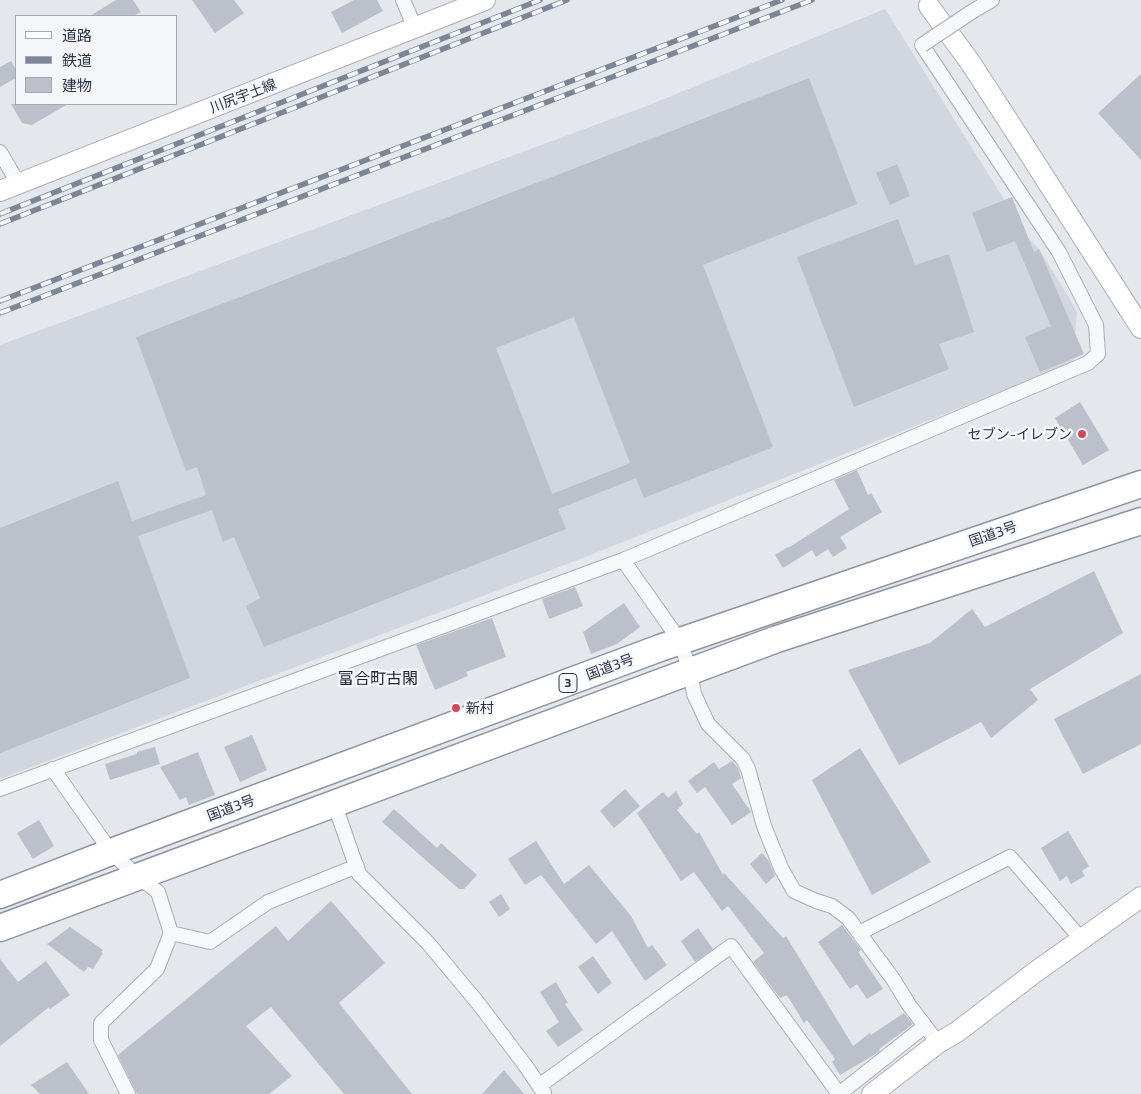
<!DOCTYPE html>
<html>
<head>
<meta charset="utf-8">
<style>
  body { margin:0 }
  #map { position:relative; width:1141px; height:1094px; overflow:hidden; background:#e4e7ec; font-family:"Exo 2","Noto Sans JP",sans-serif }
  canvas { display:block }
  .legend { position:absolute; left:15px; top:15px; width:162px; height:90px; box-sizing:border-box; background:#f4f6f9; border:1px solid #a4a8b1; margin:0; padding:6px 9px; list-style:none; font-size:15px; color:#2b3445 }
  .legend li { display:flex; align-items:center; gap:10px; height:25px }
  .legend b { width:25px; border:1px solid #a4a8b1 }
</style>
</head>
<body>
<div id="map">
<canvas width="1141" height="1094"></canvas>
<ul class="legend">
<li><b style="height:6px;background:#fff"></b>道路</li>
<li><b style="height:6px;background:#7d8696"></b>鉄道</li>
<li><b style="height:14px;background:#bbc0ca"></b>建物</li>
</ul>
</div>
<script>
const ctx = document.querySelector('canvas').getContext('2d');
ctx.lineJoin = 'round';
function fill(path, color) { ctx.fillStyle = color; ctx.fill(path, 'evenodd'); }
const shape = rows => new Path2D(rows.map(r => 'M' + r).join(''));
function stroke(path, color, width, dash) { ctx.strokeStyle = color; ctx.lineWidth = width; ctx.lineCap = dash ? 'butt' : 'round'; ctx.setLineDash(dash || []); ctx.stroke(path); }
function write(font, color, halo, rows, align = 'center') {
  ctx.font = font + ' "Exo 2","Noto Sans JP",sans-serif'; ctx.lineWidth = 5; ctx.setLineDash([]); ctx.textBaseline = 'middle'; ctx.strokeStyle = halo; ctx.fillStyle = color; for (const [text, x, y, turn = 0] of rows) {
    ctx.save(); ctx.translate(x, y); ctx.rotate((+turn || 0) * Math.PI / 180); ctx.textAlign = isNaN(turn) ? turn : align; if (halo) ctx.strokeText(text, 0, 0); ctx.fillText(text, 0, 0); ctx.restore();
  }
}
const built = shape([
  [885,9,1027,236,1039,249,1077,311,1073,363,575,561,0,779,0,345,644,107]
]);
const building = shape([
  [116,0,133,0,141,12,133,16,90,16],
  [192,0,234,0,244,13,215,33],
  [354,0,377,0,383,11,342,33,331,12],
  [11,61,16,70,16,78,0,87,0,67],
  [1141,74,1141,160,1098,113],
  [809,78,857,204,703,265,773,447,644,498,636,478,558,509,566,529,264,647,246,606,260,598,234,537,223,542,212,510,138,536,190,678,0,753,0,528,118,481,132,521,206,495,197,467,186,471,136,337],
  [574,317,630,463,552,494,496,348],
  [11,104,68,104,32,125,22,123],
  [897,164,910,196,890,205,876,173],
  [1012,197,1034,252,1039,249,1084,354,1040,372,1025,337,1051,326,1015,241,987,252,972,213],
  [898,219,915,265,949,254,974,332,939,344,949,369,854,407,797,257],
  [1080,402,1109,450,1083,465,1055,418],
  [857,470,868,495,871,493,882,512,840,537,847,548,833,557,828,549,816,557,812,550,783,568,775,555,788,547,788,548,849,509,834,480],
  [1094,571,1123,633,1030,689,1038,700,991,738,981,722,899,765,848,670,930,643,972,609,985,627],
  [575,587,583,606,549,619,542,599],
  [624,603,640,627,617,644,591,654,583,632],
  [492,618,506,657,466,672,468,676,435,690,416,645],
  [1141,674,1141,744,1083,774,1054,719],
  [252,735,267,770,240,782,224,747],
  [155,747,160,764,110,780,105,764,137,754,137,752],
  [860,748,931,862,872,895,812,780],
  [198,752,215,795,189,805,186,797,180,800,160,767],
  [732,761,738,768,741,778,732,784,751,812,732,825,705,787,697,793,688,781,714,762,719,769],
  [625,789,640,806,614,828,600,811],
  [676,791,683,804,677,810,697,834,699,832,723,875,724,873,783,938,786,936,853,1046,870,1033,871,1035,904,1013,913,1024,879,1049,880,1051,874,1055,840,1075,832,1062,835,1059,807,1020,804,1023,787,995,780,998,753,962,764,953,728,906,722,911,694,872,681,881,637,813,663,792,668,798],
  [394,809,437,848,441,843,477,875,464,889,459,889,382,822],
  [39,820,54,846,33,859,17,833],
  [1068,831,1089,866,1082,871,1085,876,1071,884,1067,876,1060,881,1041,848],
  [536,841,564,884,589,865,631,916,648,948,652,945,667,965,645,981,612,931,596,944,541,875,525,885,508,859],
  [762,853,769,861,775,876,766,884,750,864],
  [501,894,510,909,499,917,489,902],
  [331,901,385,963,339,1003,412,1094,344,1094,271,1007,246,1026,292,1076,269,1094,137,1094,118,1055,276,926,288,941],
  [842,925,861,950,858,952,883,989,867,999,857,984,850,989,818,942],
  [70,927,103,950,101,952,103,953,93,969,88,967,84,972,47,944],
  [698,928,713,949,695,962,681,941],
  [593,956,612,983,598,994,578,967],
  [0,959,18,982,46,961,70,995,50,1009,49,1007,0,1046],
  [556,982,568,1003,565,1004,583,1030,558,1047,546,1031,559,1022,540,992],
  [67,1062,89,1094,40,1094,31,1085],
  [504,1070,524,1094,482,1094]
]);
const street = shape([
  [403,0,415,28],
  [973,11,992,0],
  [0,152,18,183],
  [623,560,680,641,690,671,694,694,708,724,743,759,748,769,764,826,781,868,794,891,816,901,832,906,848,918,893,979,909,1005,938,1043],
  [53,769,111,852,137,876,158,892,171,933,157,969,101,1023,101,1040,128,1094],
  [0,789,623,560,1088,363,1098,354,1096,325,1059,252,922,45],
  [334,803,359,874,428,943,478,1003,525,1065,544,1093],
  [171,933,210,942,268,902,357,866],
  [859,933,1010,857,1082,940],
  [539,1086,731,946,839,1094,925,1026]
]);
const secondary = shape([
  [929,6,970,62,1009,122,1141,328],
  [0,191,485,0],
  [872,1094,938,1043,957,1032,1034,973,1141,897]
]);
const highway = shape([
  [0,895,111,852,660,648,1141,484],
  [0,928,777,639,1141,521]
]);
const rail = shape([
  [0,214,540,0],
  [0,224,567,0],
  [0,301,782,0],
  [0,313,812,0]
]);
const streetBridge = shape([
  [922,45,973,11]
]);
const markers = [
  [1082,434,5,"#d1495b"],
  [456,708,5,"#d1495b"]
];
const shields = [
  [568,683,18]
];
const shieldNames = [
  ["3",568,683]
];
const streetNames = [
  ["川尻宇土線",243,96,-21],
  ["国道3号",993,534,-19],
  ["国道3号",610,667,-20],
  ["国道3号",231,808,-20]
];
const poiNames = [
  ["セブン-イレブン",1072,434],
  ["新村",466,708,"left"]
];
const quarterNames = [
  ["富合町古閑",378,679]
];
fill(built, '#d2d6de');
fill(building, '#bbc0ca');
stroke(street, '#a9aeb7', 16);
stroke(secondary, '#a9aeb7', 22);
stroke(highway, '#8b94a3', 29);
stroke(street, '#f7f8fa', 14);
stroke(secondary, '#fff', 20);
stroke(highway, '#fff', 26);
stroke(rail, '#7d8696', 5.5);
stroke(rail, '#f4f6f9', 4, [11]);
stroke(streetBridge, '#a9aeb7', 16, []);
stroke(streetBridge, '#f7f8fa', 14);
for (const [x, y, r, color] of markers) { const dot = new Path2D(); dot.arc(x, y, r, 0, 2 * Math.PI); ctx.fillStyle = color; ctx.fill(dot); stroke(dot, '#f4f6f9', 2); }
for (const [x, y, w] of shields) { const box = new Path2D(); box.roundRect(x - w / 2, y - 9.5, w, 19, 4); ctx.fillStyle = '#f4f6f9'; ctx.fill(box); stroke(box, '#2b3445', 1); }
write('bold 12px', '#2b3445', null, shieldNames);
write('14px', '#2b3445', '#f4f6f9', streetNames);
write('14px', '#2b3445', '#f4f6f9', poiNames, 'right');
write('16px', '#1d2536', '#f4f6f9', quarterNames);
</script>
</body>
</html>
